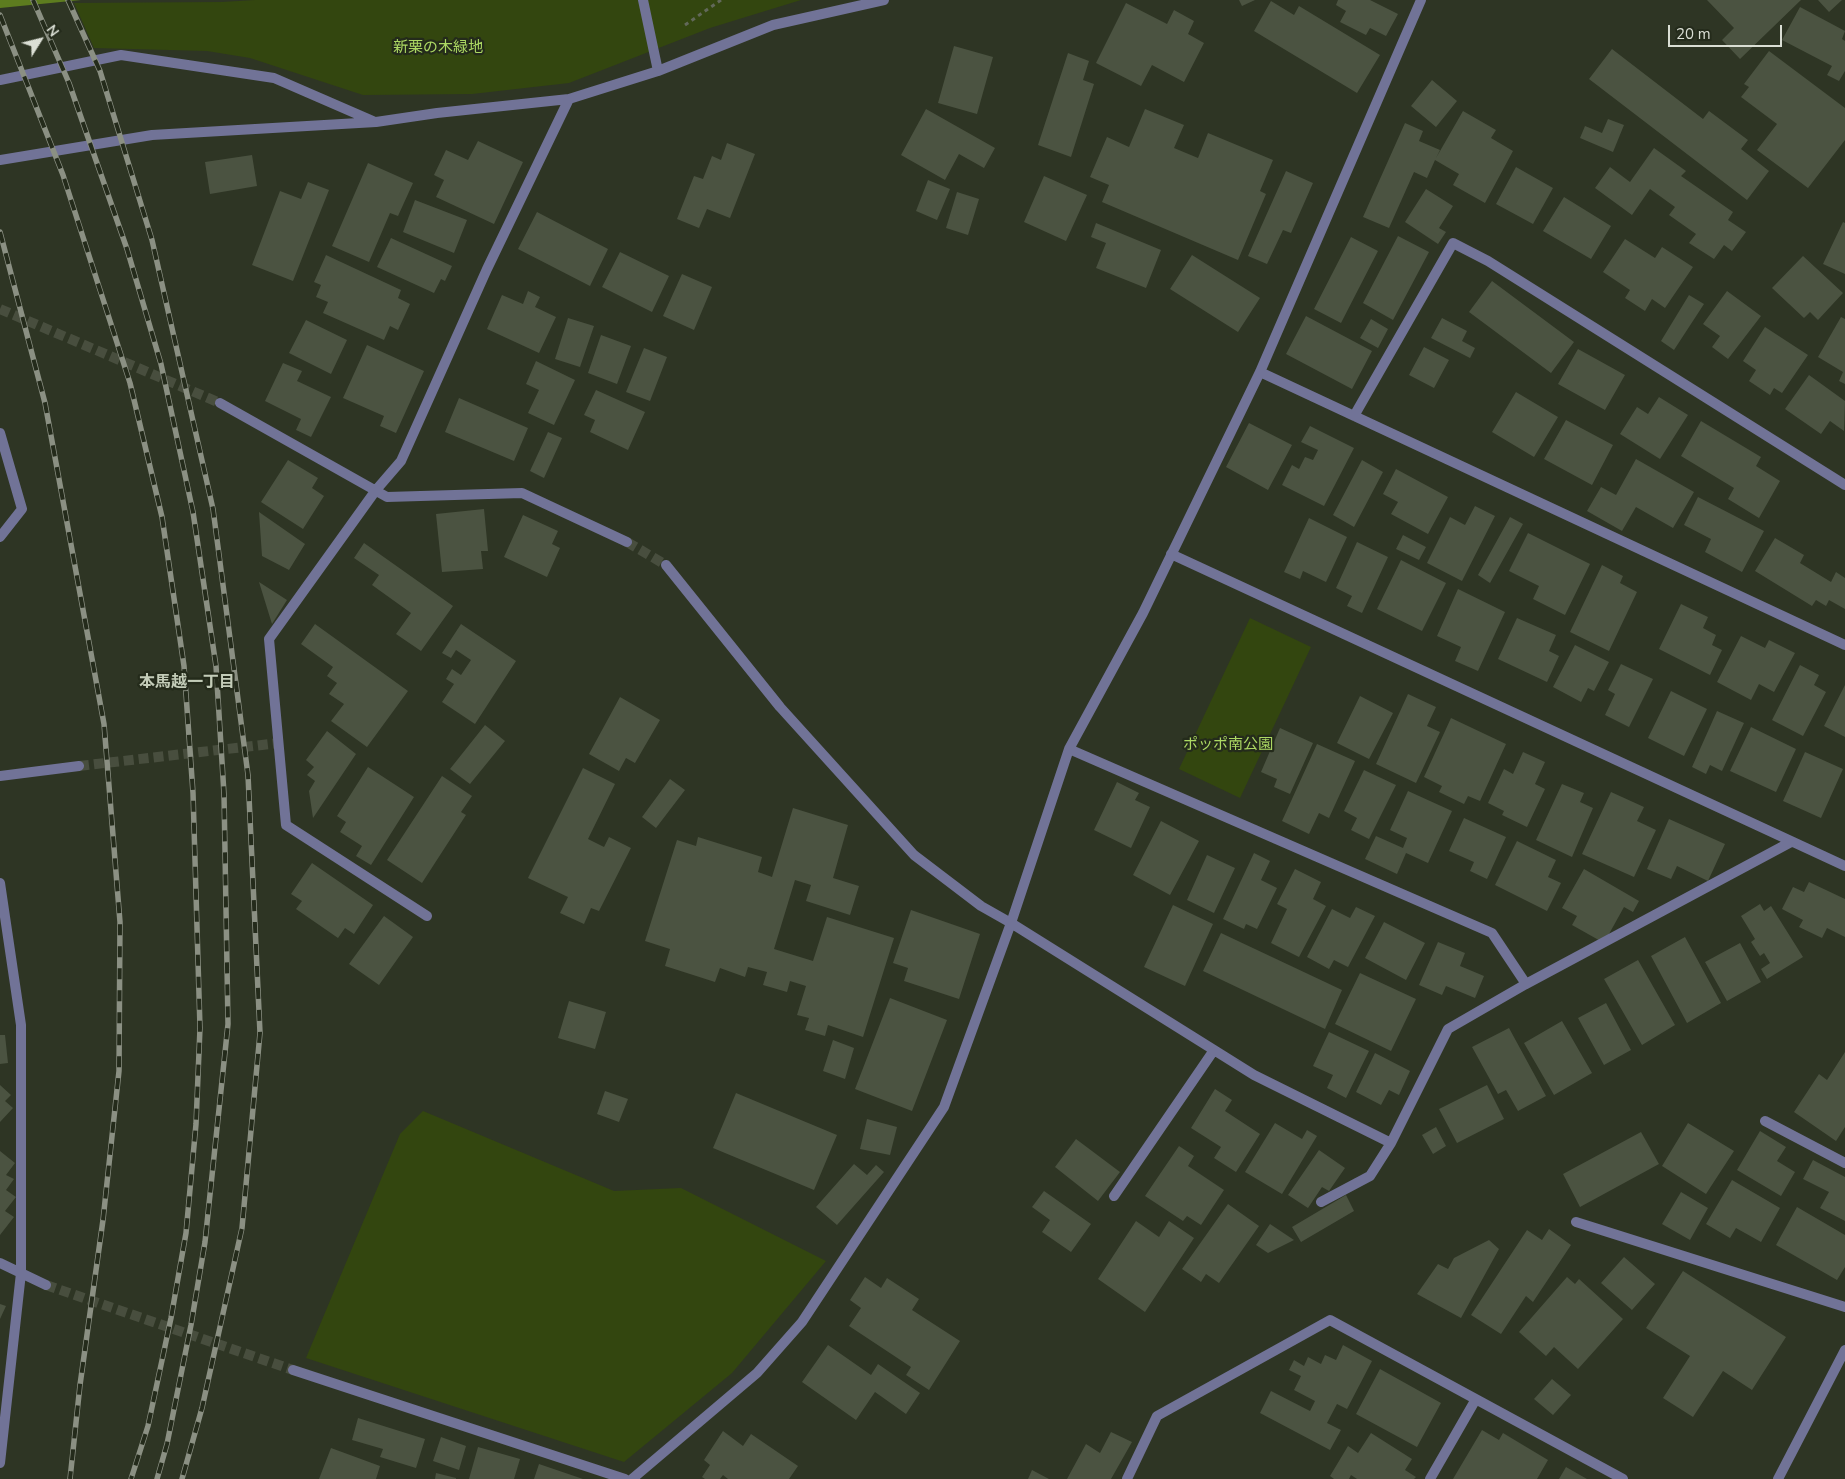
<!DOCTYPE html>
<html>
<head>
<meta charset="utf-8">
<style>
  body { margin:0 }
  #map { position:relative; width:1845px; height:1479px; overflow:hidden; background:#2e3524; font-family:"Nunito Sans",sans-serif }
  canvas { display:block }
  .north { position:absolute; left:15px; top:15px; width:50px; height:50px; -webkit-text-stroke:4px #242b1b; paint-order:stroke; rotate:54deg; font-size:14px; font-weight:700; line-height:20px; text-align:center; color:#daded4 }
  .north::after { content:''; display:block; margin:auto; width:18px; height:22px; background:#daded4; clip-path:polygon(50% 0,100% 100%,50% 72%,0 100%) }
  .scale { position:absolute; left:1668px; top:25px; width:114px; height:22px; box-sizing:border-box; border:2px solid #daded4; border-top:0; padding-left:6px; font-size:15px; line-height:18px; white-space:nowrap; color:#daded4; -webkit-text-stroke:4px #242b1b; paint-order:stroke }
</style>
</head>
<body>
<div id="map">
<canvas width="1845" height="1479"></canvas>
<div class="north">N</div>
<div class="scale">20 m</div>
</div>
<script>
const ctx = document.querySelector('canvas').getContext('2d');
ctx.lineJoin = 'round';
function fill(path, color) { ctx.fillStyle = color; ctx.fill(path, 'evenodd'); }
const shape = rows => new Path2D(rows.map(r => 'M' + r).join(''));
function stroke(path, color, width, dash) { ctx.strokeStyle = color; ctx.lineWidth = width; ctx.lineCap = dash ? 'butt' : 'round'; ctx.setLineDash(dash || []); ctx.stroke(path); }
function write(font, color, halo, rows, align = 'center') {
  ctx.font = font + ' "Nunito Sans","Noto Sans JP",sans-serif'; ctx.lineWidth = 4.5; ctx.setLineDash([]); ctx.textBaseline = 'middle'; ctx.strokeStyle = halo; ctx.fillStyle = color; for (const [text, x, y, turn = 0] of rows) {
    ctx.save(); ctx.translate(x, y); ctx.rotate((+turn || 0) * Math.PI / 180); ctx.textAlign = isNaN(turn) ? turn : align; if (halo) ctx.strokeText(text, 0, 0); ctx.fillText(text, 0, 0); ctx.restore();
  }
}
const green = shape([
  [255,0,801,0,710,28,569,83,472,94,363,95,250,58,207,51,94,48,74,3,222,2],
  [1250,618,1311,647,1240,798,1179,769],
  [423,1111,614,1191,681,1188,826,1261,732,1373,624,1462,306,1358,400,1134]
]);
const water = shape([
  [0,0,81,0,0,8]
]);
const building = shape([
  [1239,0,1255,0,1242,6],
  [1338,0,1370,0,1398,14,1386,36,1370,28,1366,35,1340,22,1346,11,1336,5],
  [1707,0,1801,0,1740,59,1722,40,1734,28],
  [1818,0,1842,0,1829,12],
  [1271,1,1294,15,1299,6,1380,55,1357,93,1254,31],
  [1126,3,1167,24,1174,10,1194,21,1188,34,1204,43,1184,82,1152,65,1141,86,1096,63],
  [1800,7,1845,31,1842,39,1845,41,1845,71,1839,81,1827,75,1832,66,1782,40],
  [954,46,993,57,977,114,938,103],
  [1612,49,1703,119,1709,111,1748,140,1741,149,1769,171,1747,200,1589,79],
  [1769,51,1845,108,1845,140,1808,188,1757,150,1777,124,1741,97,1749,87,1744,84],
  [1068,53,1089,61,1083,80,1094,84,1071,157,1038,145],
  [1432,80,1457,101,1436,127,1411,106],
  [926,109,995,148,984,168,959,154,945,180,901,155],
  [1145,109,1184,125,1174,148,1198,158,1208,133,1273,160,1260,191,1266,194,1238,260,1102,202,1109,185,1090,177,1107,137,1129,147],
  [1463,111,1496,130,1491,138,1513,151,1485,203,1453,185,1459,174,1435,160,1427,178,1414,172,1389,228,1363,217,1405,123,1423,131,1419,141,1440,150,1436,158],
  [1608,119,1624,125,1613,152,1580,138,1585,126,1602,133],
  [478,141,523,162,494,224,436,197,444,180,434,175,446,150,468,160],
  [727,143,755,154,730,218,707,209,699,228,677,219,694,176,703,179,712,156,721,160],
  [1654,148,1686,171,1681,176,1733,212,1728,220,1746,232,1732,251,1724,245,1714,259,1689,243,1696,234,1669,215,1675,207,1650,189,1632,215,1595,188,1610,167,1630,182],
  [252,155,257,186,210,194,205,162],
  [368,163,413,183,398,216,390,213,369,262,332,246],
  [1516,167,1553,188,1533,224,1496,204],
  [1286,171,1313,183,1291,233,1283,230,1267,264,1248,256],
  [1044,176,1087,195,1066,241,1024,222],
  [928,180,950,189,937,220,916,211],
  [308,182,329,190,293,281,252,265,280,191,301,199],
  [1426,189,1453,206,1439,228,1446,232,1438,244,1405,222],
  [957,192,979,199,968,235,946,228],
  [1564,197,1611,226,1591,259,1543,231],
  [415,200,467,220,454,253,403,232],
  [537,212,608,249,590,286,518,249],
  [1843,222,1845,223,1845,274,1823,264],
  [1096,223,1161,250,1146,288,1096,268,1106,243,1091,237],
  [1398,236,1429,252,1393,320,1363,303],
  [1351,237,1378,251,1341,323,1314,309],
  [391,238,452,266,445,281,441,279,434,293,377,267],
  [1625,239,1655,258,1662,247,1693,267,1665,308,1652,299,1645,311,1625,298,1630,290,1603,272],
  [620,252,669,276,652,312,602,287],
  [326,255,401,290,398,298,410,304,398,330,390,326,384,340,323,313,328,302,316,297,321,285,314,282],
  [1192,255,1260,298,1238,332,1170,289],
  [1803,256,1843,293,1818,320,1810,312,1804,318,1772,288],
  [682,274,712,287,694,330,663,316],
  [1492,281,1574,342,1551,373,1469,312],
  [528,291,540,297,535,307,556,317,539,353,487,329,502,295,523,304],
  [1727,291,1761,316,1728,359,1712,347,1720,336,1703,324],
  [1689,295,1704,304,1674,350,1661,341],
  [1306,316,1372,351,1352,389,1286,354],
  [1841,317,1845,319,1845,384,1839,381,1843,372,1818,357],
  [568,318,594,326,580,367,555,359],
  [1442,318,1467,331,1462,341,1475,348,1470,358,1431,338],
  [1371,319,1388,329,1378,348,1360,338],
  [306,320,347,340,331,374,289,353],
  [1765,327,1808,355,1782,393,1774,388,1770,395,1749,381,1756,370,1743,361],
  [601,335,631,346,617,384,588,373],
  [367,345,424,371,396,433,380,426,384,416,343,398],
  [1424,347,1449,360,1434,388,1409,375],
  [644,348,667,357,650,401,626,392],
  [1578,349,1625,375,1605,410,1558,384],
  [536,361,575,380,554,425,528,413,539,390,526,384],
  [283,363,302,371,297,381,331,397,311,437,296,430,301,419,265,401],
  [1809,375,1845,401,1844,431,1830,421,1821,434,1785,409],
  [596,390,645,412,628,450,590,432,595,420,584,415],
  [1516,392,1558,417,1534,457,1492,432],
  [1659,397,1688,415,1660,459,1620,434,1637,407,1648,414],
  [459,398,528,428,514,461,445,432],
  [1566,420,1613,445,1592,485,1544,459],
  [1701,421,1761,457,1756,466,1780,481,1759,518,1728,499,1734,488,1681,456],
  [1249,423,1292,445,1268,490,1226,467],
  [1310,426,1354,448,1324,506,1282,485,1292,465,1299,469,1305,457,1313,460,1318,450,1301,442],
  [548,432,562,438,544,478,530,471],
  [1636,459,1694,492,1673,528,1636,507,1622,531,1587,511,1601,487,1616,495],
  [288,460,318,478,312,488,324,496,303,529,261,502],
  [1362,460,1383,472,1354,527,1333,515],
  [1396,469,1448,497,1428,534,1391,514,1398,502,1383,494],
  [1698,497,1764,531,1742,572,1705,552,1711,539,1684,525],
  [1475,506,1495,516,1462,581,1427,563,1450,517,1465,525],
  [484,509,488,551,481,551,483,569,442,572,436,514],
  [259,512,305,544,289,570,262,556],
  [523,515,558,531,552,544,560,548,547,577,504,557],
  [1510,517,1523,524,1490,583,1478,575],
  [1309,518,1347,537,1326,582,1303,571,1300,579,1284,572],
  [1528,533,1590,564,1565,615,1533,599,1539,586,1509,571],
  [1403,535,1426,547,1419,560,1396,549],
  [1775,538,1804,555,1800,563,1831,582,1836,572,1845,578,1845,609,1829,600,1826,606,1816,600,1812,606,1755,571],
  [1357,542,1388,557,1362,613,1347,606,1352,596,1336,588],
  [364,543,453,606,421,651,396,634,411,613,372,585,379,575,354,558],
  [1401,560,1446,583,1422,631,1377,609],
  [1602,565,1623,576,1620,583,1637,592,1609,651,1570,632],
  [259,582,287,600,272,624],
  [1458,589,1505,612,1478,671,1455,661,1461,647,1437,636],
  [1681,604,1708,617,1703,628,1716,635,1712,645,1722,650,1710,675,1659,649],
  [1517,618,1556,635,1549,651,1559,656,1547,682,1498,659],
  [315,624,408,691,367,747,331,721,344,704,329,694,337,683,327,676,333,667,301,644],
  [461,624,516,661,475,724,442,702,454,684,446,679,452,669,461,675,471,660,456,650,451,658,442,653],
  [1741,636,1765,648,1769,640,1795,653,1774,692,1759,684,1751,700,1717,682],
  [1575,645,1609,662,1594,691,1588,688,1581,702,1553,687],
  [1621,664,1653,679,1629,727,1605,715,1615,694,1608,690],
  [1800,665,1819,675,1814,685,1826,692,1803,736,1772,720],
  [1845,685,1845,737,1824,726],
  [1671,691,1707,709,1684,756,1648,738],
  [1408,694,1436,707,1427,726,1440,732,1416,783,1376,764],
  [1360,696,1393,713,1369,759,1337,743],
  [620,697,660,720,635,763,626,758,619,771,589,754],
  [1717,711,1744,723,1722,771,1710,765,1706,774,1692,767],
  [1451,718,1506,744,1480,801,1468,796,1464,804,1439,792,1442,786,1424,777],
  [485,725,505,741,470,784,450,769],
  [1751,727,1796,749,1776,792,1730,771],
  [1280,728,1313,743,1290,794,1274,787,1277,779,1261,772],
  [327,731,356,754,313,818,309,791,315,781,307,775,314,767,306,760],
  [1317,744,1355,761,1329,818,1319,813,1309,834,1282,821],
  [1523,752,1545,762,1535,784,1545,789,1527,827,1502,815,1504,811,1488,803,1504,769,1513,774],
  [1805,752,1843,769,1821,818,1783,801],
  [368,767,414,797,371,865,356,856,362,846,340,832,346,822,337,816],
  [583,768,615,784,588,839,604,847,609,837,631,848,599,911,591,908,584,924,560,913,568,897,528,878],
  [1364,770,1396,785,1369,839,1351,830,1357,818,1344,811],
  [442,776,472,796,461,812,466,815,422,883,387,860],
  [670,779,685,790,656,828,642,817],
  [1117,782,1139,793,1135,800,1150,807,1131,848,1094,830],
  [1562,784,1584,793,1580,802,1593,808,1572,857,1536,840],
  [1408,791,1452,811,1428,863,1406,853,1397,874,1365,859,1376,836,1403,848,1407,838,1390,830],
  [1611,792,1644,807,1637,821,1656,830,1634,877,1582,854],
  [793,808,848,825,833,878,859,886,850,915,806,901,811,885,795,880,774,949,813,961,827,917,894,938,863,1037,828,1025,825,1036,805,1030,809,1018,797,1015,806,986,790,981,787,992,763,985,767,972,748,967,745,977,720,968,715,982,665,966,670,949,645,941,677,840,696,846,698,837,762,857,758,872,772,877],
  [1464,818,1506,837,1487,879,1470,871,1474,862,1449,851],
  [1669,819,1725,844,1708,881,1677,866,1671,879,1647,869],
  [1161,821,1199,841,1170,895,1133,875],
  [1517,841,1556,860,1548,877,1561,883,1547,911,1495,885],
  [1254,853,1270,861,1261,880,1277,888,1257,929,1246,924,1244,929,1223,919],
  [1207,855,1235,868,1214,913,1187,900],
  [312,863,373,905,354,934,345,928,338,938,296,909,302,901,291,894],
  [1295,869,1321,882,1313,899,1326,906,1299,957,1271,943,1287,909,1277,904],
  [1584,869,1639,901,1633,912,1624,907,1604,943,1572,925,1577,916,1562,908],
  [1809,882,1845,899,1845,937,1827,928,1822,938,1799,927,1803,920,1782,909,1793,887,1804,892],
  [1760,904,1764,911,1771,906,1803,957,1767,979,1761,969,1770,963,1764,953,1760,956,1751,942,1755,939,1741,916],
  [1173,905,1213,924,1185,986,1144,967],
  [1356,907,1375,916,1348,967,1334,960,1329,969,1307,957,1332,909,1350,918],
  [911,910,980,934,959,999,904,981,908,968,893,963],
  [384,916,413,937,379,985,349,964],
  [1384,922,1425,943,1406,980,1365,958],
  [1221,933,1342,990,1325,1029,1203,971],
  [1685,937,1721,1003,1687,1023,1651,956],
  [1438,942,1465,953,1460,966,1484,976,1475,998,1446,986,1442,995,1419,985],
  [1740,943,1761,982,1727,1001,1705,962],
  [1638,960,1675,1025,1642,1045,1604,979],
  [1360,973,1416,999,1391,1051,1335,1024],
  [890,998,947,1020,912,1111,855,1089],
  [569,1001,606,1012,595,1049,558,1038],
  [1606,1003,1631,1050,1604,1065,1578,1018],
  [1562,1021,1592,1073,1554,1095,1524,1043],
  [1509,1028,1546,1096,1518,1111,1506,1090,1498,1094,1472,1047],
  [1329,1032,1369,1051,1346,1098,1327,1088,1333,1075,1313,1066],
  [0,1035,5,1035,8,1063,0,1064],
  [833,1040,854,1048,845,1079,823,1071],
  [1845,1052,1845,1127,1836,1141,1794,1112,1819,1074,1827,1080],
  [1375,1053,1410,1071,1399,1095,1389,1090,1381,1105,1356,1092],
  [0,1085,11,1095,5,1101,13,1108,0,1122],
  [1487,1085,1504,1119,1457,1143,1439,1109],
  [1215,1089,1232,1100,1225,1111,1260,1134,1236,1172,1214,1158,1221,1147,1191,1128],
  [605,1091,628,1099,619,1122,597,1114],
  [736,1093,837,1135,814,1190,713,1148],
  [867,1119,897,1127,890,1155,860,1149],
  [1275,1123,1302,1139,1307,1130,1317,1136,1282,1194,1245,1172],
  [1688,1123,1734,1151,1706,1194,1662,1166],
  [1436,1127,1446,1146,1433,1154,1422,1135],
  [1760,1131,1786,1147,1777,1161,1795,1172,1781,1196,1737,1170],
  [1641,1132,1659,1164,1580,1207,1563,1174],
  [1076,1139,1120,1172,1098,1201,1055,1167],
  [1179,1146,1194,1156,1188,1166,1224,1190,1201,1225,1187,1216,1183,1221,1145,1196],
  [1319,1150,1345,1168,1329,1191,1322,1187,1308,1208,1288,1195],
  [0,1151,15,1163,6,1175,14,1179,6,1190,16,1197,5,1211,14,1217,0,1235],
  [1813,1160,1845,1177,1845,1221,1820,1208,1829,1192,1803,1179],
  [854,1164,867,1175,876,1165,884,1172,837,1225,816,1207],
  [1732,1180,1780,1208,1761,1242,1736,1228,1730,1238,1706,1224],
  [1044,1191,1091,1224,1071,1252,1042,1232,1050,1220,1032,1207],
  [1681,1192,1708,1208,1690,1240,1662,1224],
  [1346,1195,1354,1211,1301,1242,1292,1227],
  [1228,1204,1259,1226,1219,1283,1206,1274,1201,1282,1182,1269],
  [1797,1207,1845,1235,1845,1267,1837,1280,1776,1245],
  [1136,1221,1159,1237,1169,1221,1194,1238,1145,1312,1098,1279],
  [1270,1224,1294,1240,1268,1253,1256,1245],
  [1549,1229,1571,1245,1533,1302,1526,1296,1501,1334,1471,1315,1527,1230,1542,1240],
  [1489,1240,1499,1249,1461,1318,1417,1294,1438,1264,1448,1269,1454,1258],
  [1624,1257,1655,1284,1632,1310,1601,1283],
  [1683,1271,1786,1337,1752,1390,1723,1371,1693,1417,1663,1398,1690,1356,1646,1328],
  [865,1277,881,1288,887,1278,919,1299,912,1310,960,1341,929,1390,906,1375,911,1367,849,1326,861,1308,850,1300],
  [1567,1277,1575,1284,1579,1279,1623,1319,1578,1369,1554,1347,1546,1356,1519,1332],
  [0,1304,6,1306,0,1319],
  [828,1345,871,1375,878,1364,920,1393,906,1414,875,1392,856,1420,802,1382],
  [1343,1345,1372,1361,1347,1409,1337,1404,1327,1423,1341,1430,1330,1450,1260,1413,1271,1391,1310,1411,1315,1401,1294,1390,1301,1376,1289,1370,1294,1360,1304,1366,1308,1357,1321,1364,1325,1355,1336,1360],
  [1380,1369,1441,1403,1417,1447,1356,1414],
  [1552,1379,1571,1395,1553,1415,1534,1399],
  [358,1418,425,1439,416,1468,380,1457,383,1449,352,1440],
  [1482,1430,1499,1440,1503,1433,1548,1460,1537,1479,1453,1479],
  [723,1431,743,1446,751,1434,798,1466,789,1479,728,1479,723,1475,720,1479,705,1479,702,1477,710,1465,704,1460],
  [1111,1432,1132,1442,1111,1479,1067,1479,1086,1444,1100,1453],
  [1371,1433,1412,1459,1405,1470,1416,1477,1414,1479,1357,1479,1351,1475,1349,1479,1334,1479,1330,1476,1348,1446,1358,1453],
  [441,1437,466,1446,459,1470,433,1461],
  [478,1447,520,1459,514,1479,469,1479],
  [331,1448,380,1466,376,1479,319,1479],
  [539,1464,583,1479,534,1479],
  [1566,1467,1587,1479,1559,1479],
  [1032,1470,1049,1479,1028,1479],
  [436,1473,456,1478,456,1479,435,1479]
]);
const streetTunnel = shape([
  [0,309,220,403],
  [627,542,666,565],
  [79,766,279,743],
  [46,1285,293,1370]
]);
const path = shape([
  [685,25,721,0]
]);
const street = shape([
  [643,0,658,71],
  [0,80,121,55,274,78,373,121],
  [0,160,152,135,376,122,437,113,569,99,658,71,773,25,884,0],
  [1260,372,1845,645],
  [220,403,387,497,522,493,627,542],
  [1354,416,1453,243,1488,261,1845,485],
  [0,433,22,509,0,537],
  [1171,554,1845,866],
  [666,565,780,707,914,855,981,906,1011,923,1254,1075,1391,1143,1448,1029,1526,984,1791,842],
  [1069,749,1492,933,1526,984],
  [0,776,79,766],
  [0,883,21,1025,21,1273,0,1463],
  [427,916,286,825,269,639,376,490,401,461,487,269,569,99],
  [1765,1121,1845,1163],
  [1114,1196,1214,1050],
  [1321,1202,1370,1176,1391,1143],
  [1576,1222,1845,1307],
  [0,1263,46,1285],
  [293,1370,625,1479],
  [632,1479,757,1373,802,1322,944,1107,1011,923,1069,749,1143,613,1260,372,1421,0],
  [1127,1479,1157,1416,1330,1320,1623,1479],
  [1430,1479,1476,1399],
  [1778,1479,1845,1350]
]);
const rail = shape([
  [33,0,69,83,127,249,161,364,193,512,216,666,224,794,228,1024,205,1242,191,1325,167,1444,157,1479],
  [68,0,100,71,152,240,213,509,248,775,260,1033,242,1228,202,1408,182,1479],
  [0,15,63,175,130,383,162,517,184,666,193,793,200,1028,196,1124,186,1233,171,1318,148,1426,131,1479],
  [0,232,45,403,104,724,120,922,119,1071,103,1220,80,1385,70,1479]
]);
const parkNames = [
  ["新栗の木緑地",438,48],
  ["ポッポ南公園",1228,745]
];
const neighbourhoodNames = [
  ["本馬越一丁目",187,683]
];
fill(green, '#33460f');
fill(water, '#5d7c1f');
fill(building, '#4b5341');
stroke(streetTunnel, '#484e3e', 10, [10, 5]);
stroke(path, '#626859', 3, [4, 4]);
stroke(street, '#717397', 10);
stroke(rail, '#8b9083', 5.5);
stroke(rail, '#242b1b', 4, [11]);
write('15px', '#acd863', '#242b1b', parkNames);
write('bold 16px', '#c3ccb8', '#242b1b', neighbourhoodNames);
</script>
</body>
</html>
